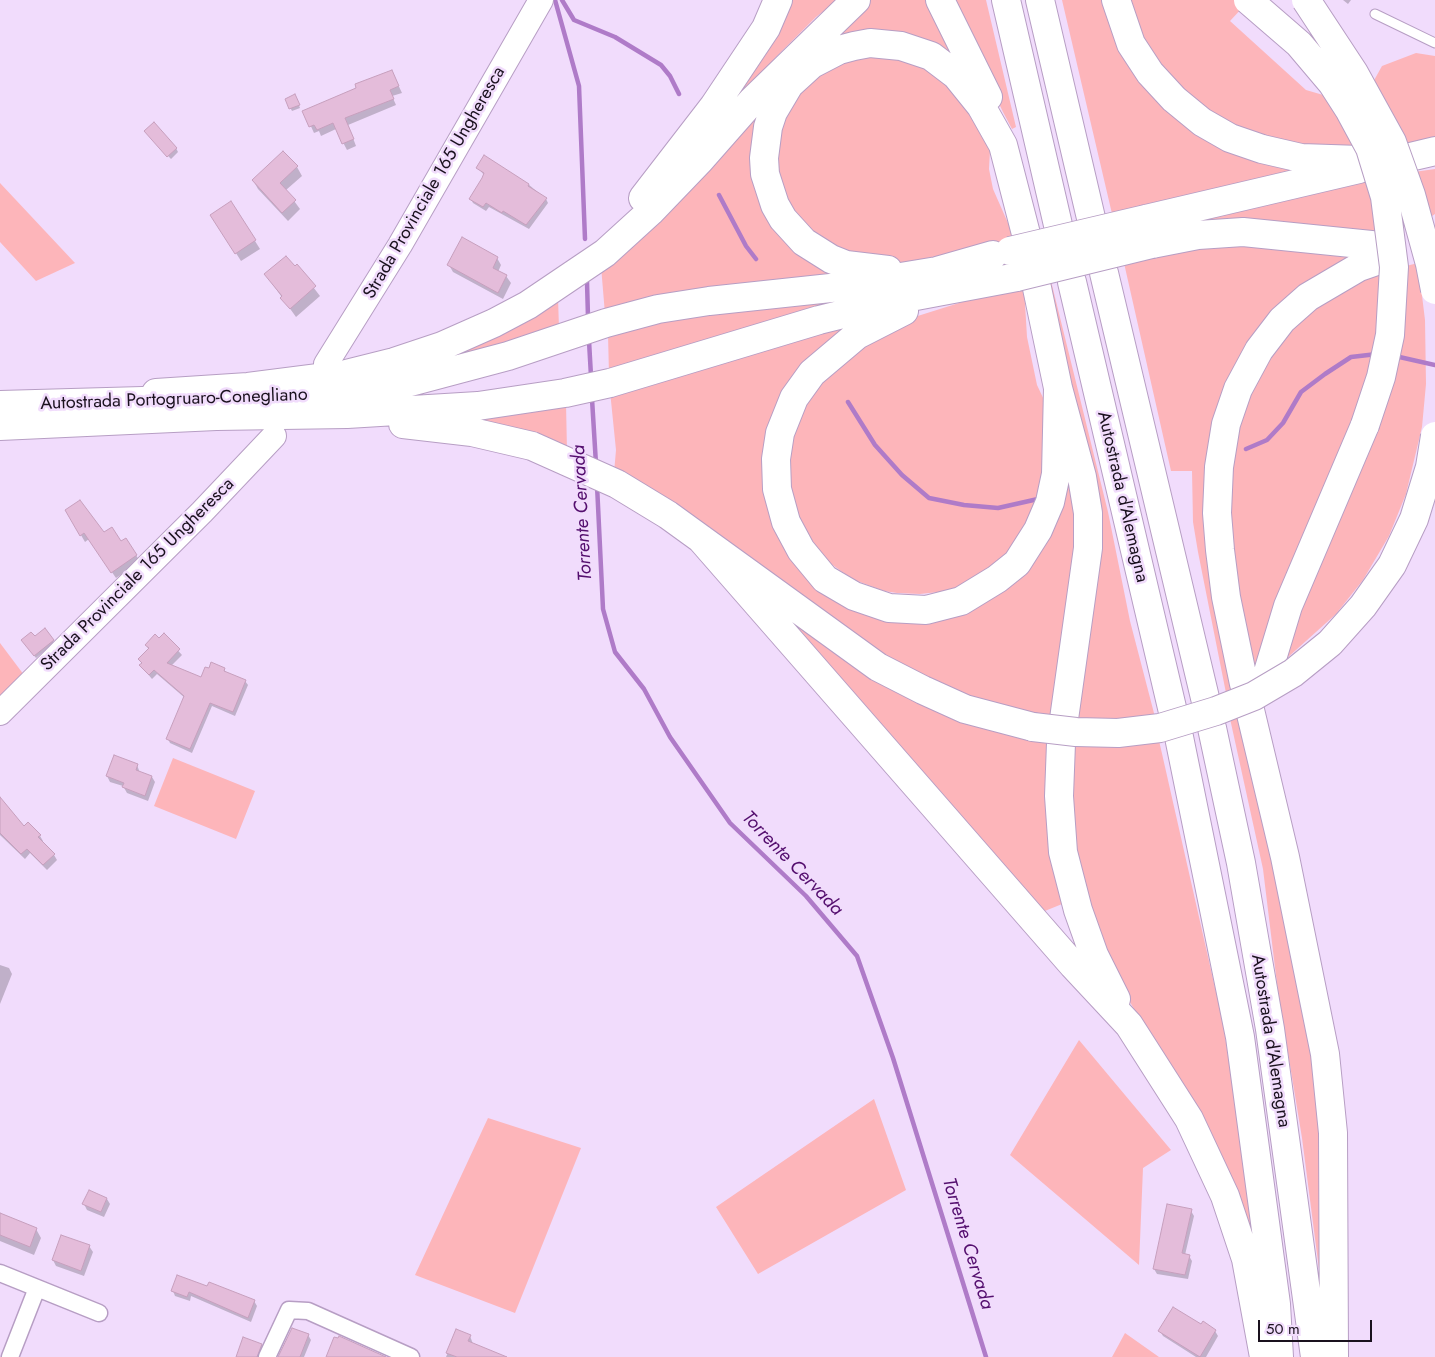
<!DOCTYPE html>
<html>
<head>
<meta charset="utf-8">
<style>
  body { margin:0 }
  #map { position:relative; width:1435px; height:1357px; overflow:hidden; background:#f1dcfc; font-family:Jost,sans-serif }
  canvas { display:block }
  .scale { position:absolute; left:1258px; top:1320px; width:114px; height:22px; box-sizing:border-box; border:2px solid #1a111e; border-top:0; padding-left:6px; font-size:15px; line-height:18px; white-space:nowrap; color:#1a111e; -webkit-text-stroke:4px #f1dcfc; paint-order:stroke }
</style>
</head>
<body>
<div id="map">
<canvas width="1435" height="1357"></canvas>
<div class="scale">50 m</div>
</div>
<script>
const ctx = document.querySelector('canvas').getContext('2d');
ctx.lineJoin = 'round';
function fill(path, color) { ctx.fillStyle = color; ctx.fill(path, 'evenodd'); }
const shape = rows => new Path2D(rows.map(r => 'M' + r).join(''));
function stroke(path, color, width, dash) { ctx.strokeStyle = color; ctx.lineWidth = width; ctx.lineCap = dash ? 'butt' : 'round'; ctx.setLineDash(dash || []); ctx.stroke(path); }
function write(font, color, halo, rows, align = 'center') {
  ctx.font = font + ' Jost,sans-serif'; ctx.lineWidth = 5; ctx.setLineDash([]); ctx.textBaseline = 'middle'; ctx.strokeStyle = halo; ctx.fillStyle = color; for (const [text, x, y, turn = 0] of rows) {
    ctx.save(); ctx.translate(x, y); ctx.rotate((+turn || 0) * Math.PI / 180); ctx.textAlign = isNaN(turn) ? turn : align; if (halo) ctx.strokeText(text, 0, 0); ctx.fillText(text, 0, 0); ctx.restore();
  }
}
const green = shape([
  [783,0,838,0,816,17,776,57,677,174],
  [864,0,930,0,965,68,934,50,811,57,756,168,845,274,605,314,601,266],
  [949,0,986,0,1016,127,1012,129,1003,112],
  [1062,0,1105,0,1143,75,1322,173,1113,218],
  [1122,0,1235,0,1244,6,1230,21,1306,90,1330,97,1357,148,1283,143,1243,131,1210,114,1158,68],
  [1416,53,1435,56,1435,137,1402,144,1372,84,1382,66],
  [845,56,905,56,954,85,990,150,989,169,993,189,1015,239,900,264,855,259,793,221,771,155,792,94],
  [1435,169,1435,214,1429,218,1414,172],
  [1369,179,1380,232,1159,235,1198,218],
  [0,183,75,263,36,281,0,242],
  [1234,245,1257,246,1351,257,1304,292,1216,433,1238,688,1226,693,1198,552,1193,522,1192,471,1171,471,1124,263,1190,249],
  [1013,262,1014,268,609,375,608,334,682,316,943,280],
  [1418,263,1425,320,1426,384,1422,427,1406,494,1389,536,1363,580,1336,614,1286,659,1294,604,1402,267],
  [1383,273,1379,320,1365,390,1250,681,1226,546,1235,420,1275,346,1319,303,1355,284],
  [1051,281,1108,512,1130,621,1155,717,1070,723,1095,566,1044,283],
  [1024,287,1027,337,1037,385,1046,404,1046,465,1034,507,1023,534,1002,559,971,582,948,591,920,594,897,593,884,591,852,579,827,561,799,522,786,484,791,425,831,365,905,320,978,297],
  [558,297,559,329,476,361,424,361],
  [861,320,795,386,775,505,860,600,981,594,1065,462,1079,518,1055,722,1017,714,908,673,614,473,616,450,610,391],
  [566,403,567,451,467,418],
  [775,611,1054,741,1067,902,1040,913],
  [0,643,30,683,0,713],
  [1243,708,1317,1049,1327,1280,1320,1277,1302,1138,1278,992,1263,869,1229,714],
  [1158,736,1223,1023,1257,1248,1157,1048,1117,980,1073,861,1069,742],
  [173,758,255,791,236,839,154,806],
  [1079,1040,1171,1150,1143,1168,1139,1265,1010,1155],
  [874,1099,906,1190,758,1274,716,1207],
  [488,1118,581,1148,515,1313,415,1275],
  [1125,1333,1159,1357,1112,1357]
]);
const shadow = shape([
  [1343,0,1351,0,1348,4],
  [395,78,402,93,392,96,396,105,348,125,356,146,347,150,336,129,321,136,319,131,314,133,304,111],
  [296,98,300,108,292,111,286,99],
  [148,135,176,148,178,152,171,159],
  [297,167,302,176,286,190,300,209,288,221,258,189,253,180],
  [478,168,528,184,546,199,548,203,529,229,489,207,486,211,473,203,471,199,484,175],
  [217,223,255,241,260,249,241,261],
  [497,258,501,265,498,272,506,276,511,283,503,299,453,272,449,265],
  [297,266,320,296,296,317,266,275],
  [67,511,121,543,136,555,140,562,116,578,89,539,85,542],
  [164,635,182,655,171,666,202,678,224,669,226,673,245,681,248,685,235,716,212,706,192,753,170,743,168,739,185,698,157,674,152,679,141,666,142,664,140,660,149,650,146,645,160,640],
  [53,640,54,643,36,658,24,642],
  [137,765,140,773,152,777,155,782,148,801,127,793,123,786,110,782,107,776],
  [0,800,24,828,40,836,43,841,41,842,54,855,57,860,47,870,30,853,25,859,0,835],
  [0,965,9,968,12,974,0,1004],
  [107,1199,110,1204,104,1217,87,1210,84,1204],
  [1191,1211,1194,1216,1185,1255,1189,1256,1192,1261,1188,1279,1157,1274,1154,1269],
  [0,1214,36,1229,41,1238,34,1255,0,1241],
  [89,1246,93,1252,84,1276,56,1266,53,1260],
  [178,1277,254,1301,257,1306,251,1322,191,1296,190,1301,175,1296,173,1291],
  [1201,1326,1215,1331,1218,1336,1206,1357,1196,1357,1163,1336,1160,1331],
  [457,1331,470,1336,473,1344,504,1357,446,1357],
  [308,1335,311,1340,304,1357,280,1357],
  [261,1345,264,1350,262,1357,238,1357]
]);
const stream = shape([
  [555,0,579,86,585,239],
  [562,0,574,20,615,37,661,65,670,76,679,94],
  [719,195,746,246,756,259],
  [587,282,588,317],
  [589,341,591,376],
  [1395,356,1435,365],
  [592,399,596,464],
  [848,402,875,445,902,475,929,498,964,505,998,508,1038,499],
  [1246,449,1267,440,1283,423,1301,392,1325,374,1351,357,1377,354],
  [597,485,603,609,615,652,644,689,670,737,730,823,806,896,857,956,893,1058,986,1357]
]);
const building = shape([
  [392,70,399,86,390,90,394,99,345,118,354,139,342,144,333,123,317,130,314,125,309,127,302,111,356,88,355,84,392,70],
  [295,94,300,105,289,109,285,99,295,94],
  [154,122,177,148,167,157,144,131,154,122],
  [283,151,298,166,280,183,296,200,282,213,252,180,283,151],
  [484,155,529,184,528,186,547,198,526,225,503,211,502,213,486,203,483,207,469,199,482,178,484,173,476,168,484,155],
  [231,201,256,240,235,254,210,215,231,201],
  [462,237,498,257,493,268,507,275,498,293,447,265,462,237],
  [286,256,295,266,297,264,316,286,290,309,280,298,282,296,264,274,286,256],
  [80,500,104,532,112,527,121,541,126,538,137,555,111,573,84,533,80,536,65,510,80,500],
  [45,628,54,640,34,656,21,640,31,632,35,636,45,628],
  [164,633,180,649,167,663,201,677,205,667,209,668,211,662,225,668,224,671,246,680,233,712,210,703,190,749,166,739,184,696,154,670,149,675,139,665,142,663,138,659,149,648,145,645,155,634,159,638,164,633],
  [114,755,138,764,136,770,152,776,145,796,122,787,124,783,106,776,114,755],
  [0,797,24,826,28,822,41,835,38,837,55,854,43,865,27,849,21,854,0,833,0,797],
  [89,1190,107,1198,101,1212,82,1204,89,1190],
  [1167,1204,1192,1209,1182,1253,1190,1255,1185,1275,1153,1269,1167,1204],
  [0,1213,37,1228,30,1247,0,1235,0,1213],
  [61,1235,90,1245,81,1271,52,1260,61,1235],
  [177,1275,207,1286,209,1282,255,1300,248,1318,189,1292,187,1297,171,1291,177,1275],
  [1173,1307,1201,1324,1203,1321,1216,1330,1200,1357,1158,1331,1173,1307],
  [292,1328,309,1334,300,1357,278,1357,292,1328],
  [456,1329,471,1335,468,1341,507,1357,457,1357,446,1353,456,1329],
  [339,1336,386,1357,326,1357,334,1337,338,1338,339,1336],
  [243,1337,262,1344,257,1357,236,1357,243,1337]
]);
const service = shape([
  [1375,14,1435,43]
]);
const minor = shape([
  [0,1273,99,1313],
  [10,1357,37,1288],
  [267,1357,289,1310,308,1311,411,1357]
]);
const secondary = shape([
  [326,364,400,245,541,0],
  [0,713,202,512,274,436]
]);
const motorway = shape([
  [940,0,988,97],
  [1006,0,1058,225],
  [1040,0,1091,218],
  [1116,0,1131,44,1150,73,1174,99,1202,122,1230,138,1262,149,1301,158,1360,160],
  [1410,157,1435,151],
  [643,198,714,106,766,28,778,0],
  [1146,219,1359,169],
  [1152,244,1198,235,1243,232,1381,246],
  [888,270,846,265,831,259,804,242,783,219,775,205,765,174,764,158,768,127,773,112,789,85,812,64,839,50,854,46,870,43,901,46,931,56,956,75,981,106,1003,145,1026,234],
  [1104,273,1206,702],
  [1072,282,1173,712],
  [1037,288,1058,388,1082,477,1088,513,1088,548,1064,719],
  [904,311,857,335,812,373,794,398,780,433,776,459,777,489,786,522,801,550,825,579,854,596,889,608,926,610,961,601,997,579,1017,563,1038,530,1050,502,1056,474,1058,388],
  [156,393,248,387,342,375,394,362,442,346,494,323,528,305,605,253,650,212,700,160,752,101,856,0],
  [279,397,349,392,399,385,508,356,606,323,658,309,709,301,840,287,937,271,993,255],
  [0,405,178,400],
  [403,424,472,432,532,446,617,484,668,515,878,667,923,690,965,709,1033,727],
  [0,426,216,416,347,414,478,406,565,393,610,383,819,320,916,296,1017,277],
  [701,539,1073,965,1129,1025,1189,1119,1225,1196,1246,1259,1264,1357],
  [1268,672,1288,606,1365,425],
  [1244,684,1226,597,1220,550,1217,513,1219,467,1226,424,1238,389,1259,350,1282,320,1308,297,1359,267,1382,259],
  [1250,710,1285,857,1325,1054,1333,1133,1334,1357],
  [1212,728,1241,863,1270,1029,1315,1357],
  [1179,737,1240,1037,1276,1304,1279,1357],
  [1061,743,1059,796,1063,852,1078,910,1094,955,1116,999]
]);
const motorwayBridge = shape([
  [1248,0,1299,44,1332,83,1350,111,1370,148,1385,197,1394,267,1390,335,1381,377,1365,425],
  [1306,0,1354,73,1392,142,1411,195,1430,264,1435,290],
  [1010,251,1146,219],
  [1017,277,1152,244],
  [1033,727,1076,732,1118,733,1160,728,1216,711,1254,696,1293,673,1330,643,1363,606,1392,565,1414,519,1430,467,1435,436]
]);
const streetNames = [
  ["Strada Provinciale 165 Ungheresca",435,183,-60],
  ["Autostrada Portogruaro-Conegliano",174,400,-2],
  ["Autostrada d'Alemagna",1122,497,77],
  ["Strada Provinciale 165 Ungheresca",138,575,-45],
  ["Autostrada d'Alemagna",1270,1041,81]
];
const waterNames = [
  ["Torrente Cervada",583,513,-93],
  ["Torrente Cervada",792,864,46],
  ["Torrente Cervada",967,1244,73]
];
fill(green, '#fdb5ba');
fill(shadow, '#0003');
stroke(stream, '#af7bc8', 4.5);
fill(building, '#e4bcda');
stroke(building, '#c69fbd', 1);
stroke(service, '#b79ec4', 11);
stroke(minor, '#b79ec4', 19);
stroke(secondary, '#b79ec4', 26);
stroke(motorway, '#b79ec4', 30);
stroke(service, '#fff', 9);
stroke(minor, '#fff', 16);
stroke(secondary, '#fff', 24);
stroke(motorway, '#fff', 28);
stroke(motorwayBridge, '#b79ec4', 30, []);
stroke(motorwayBridge, '#fff', 28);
write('18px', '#1a111e', '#f1dcfc', streetNames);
write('italic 19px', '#540e6e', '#f1dcfc', waterNames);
</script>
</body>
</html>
